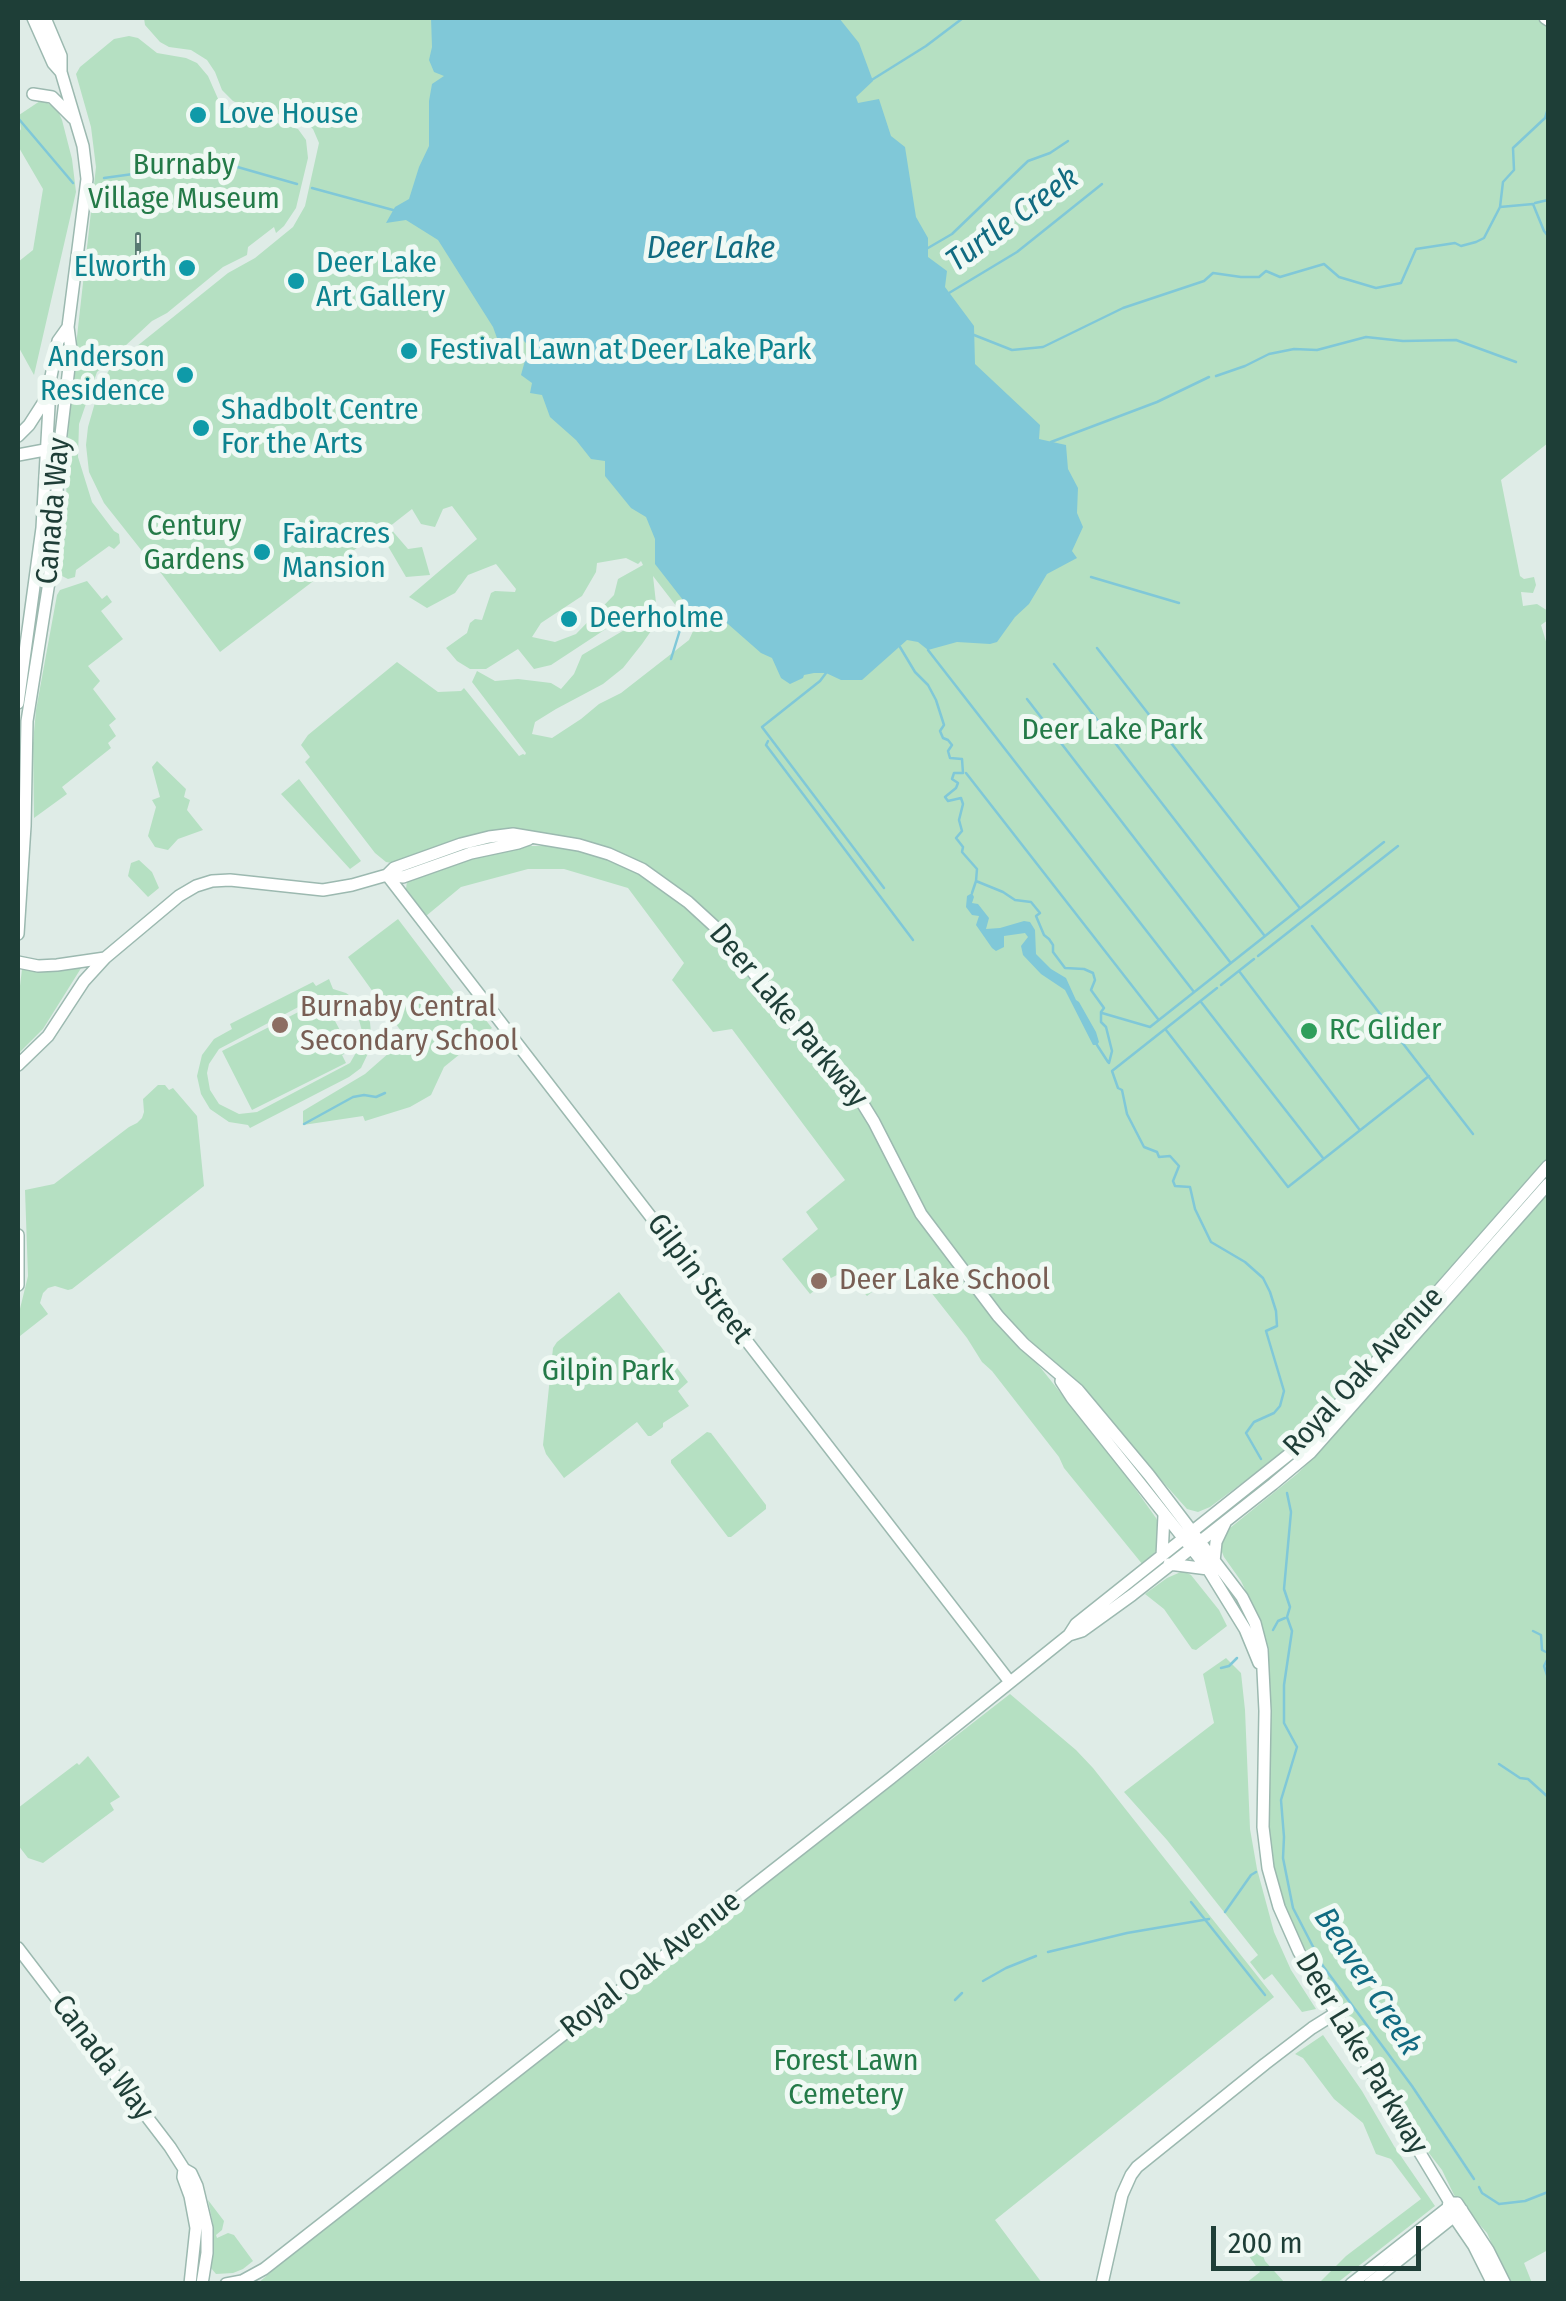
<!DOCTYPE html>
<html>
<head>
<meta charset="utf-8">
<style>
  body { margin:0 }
  #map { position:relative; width:1566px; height:2301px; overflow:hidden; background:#dfece7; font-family:"Fira Sans Condensed",sans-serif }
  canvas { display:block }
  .frame { position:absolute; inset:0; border:20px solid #1e3e37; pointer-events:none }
  .scale { position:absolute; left:1211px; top:2226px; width:210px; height:45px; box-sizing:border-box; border:5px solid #1e3e37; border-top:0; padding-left:12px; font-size:30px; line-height:35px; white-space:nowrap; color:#1e3e37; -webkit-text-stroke:8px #f0f9f4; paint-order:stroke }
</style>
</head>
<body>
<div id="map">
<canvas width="1566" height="2301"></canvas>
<div class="frame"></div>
<div class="scale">200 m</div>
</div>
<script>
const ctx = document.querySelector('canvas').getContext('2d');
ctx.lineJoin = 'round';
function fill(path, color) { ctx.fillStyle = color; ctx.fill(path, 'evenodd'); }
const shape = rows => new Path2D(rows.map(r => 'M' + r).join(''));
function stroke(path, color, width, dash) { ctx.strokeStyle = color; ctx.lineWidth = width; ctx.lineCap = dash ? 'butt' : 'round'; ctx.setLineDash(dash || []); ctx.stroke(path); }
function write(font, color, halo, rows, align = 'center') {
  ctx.font = font + ' "Fira Sans Condensed",sans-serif'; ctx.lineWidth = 10; ctx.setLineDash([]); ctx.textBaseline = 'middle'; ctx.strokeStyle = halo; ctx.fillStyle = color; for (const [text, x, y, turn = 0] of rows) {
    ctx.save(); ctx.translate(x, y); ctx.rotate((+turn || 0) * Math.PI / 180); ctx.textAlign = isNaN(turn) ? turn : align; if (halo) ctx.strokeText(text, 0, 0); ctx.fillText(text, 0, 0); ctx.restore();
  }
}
const green = shape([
  [144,18,1536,18,1548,28,1548,443,1501,480,1520,576,1524,579,1534,577,1536,585,1533,593,1521,592,1523,606,1537,604,1548,611,1548,620,1541,625,1548,648,1548,1161,1505,1210,1519,1223,1548,1190,1548,2250,1524,2263,1532,2283,1509,2283,1487,2233,1455,2197,1442,2170,1425,2148,1293,1929,1274,1876,1269,1850,1259,1619,1241,1581,1224,1557,1220,1547,1225,1532,1297,1474,1318,1453,1443,1313,1427,1299,1322,1417,1296,1443,1210,1507,1198,1512,1187,1509,1081,1390,1002,1313,923,1208,879,1119,859,1088,806,1031,737,943,697,903,661,875,638,862,518,833,392,863,386,862,375,853,305,762,310,757,301,745,308,735,397,662,438,692,461,691,464,688,519,756,523,754,525,755,526,753,472,682,477,671,495,681,518,679,551,683,561,689,574,674,582,655,626,629,624,616,620,612,618,621,551,665,534,669,518,649,486,669,470,669,457,661,446,648,467,633,470,623,475,619,482,620,491,593,495,591,515,592,516,589,496,564,468,575,455,593,427,608,409,597,477,539,452,506,443,509,435,527,421,524,412,509,389,527,408,549,422,547,430,575,406,577,382,536,370,538,220,652,146,553,142,551,104,503,89,472,86,445,88,427,100,385,111,367,228,273,255,258,293,227,305,206,319,143,313,129,302,120,241,105,233,101,222,90,215,72,207,60,191,50,169,47,160,42,145,25],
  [626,558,638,564,641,561,643,565,618,579,614,595,576,634,555,642,532,637,541,623,582,596,596,572,597,563],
  [653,576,694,629,689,640,621,693,599,704,581,719,552,738,532,734,535,722,556,709,603,684,623,668,642,644,658,621],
  [129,36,138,38,157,53,186,58,197,63,208,76,219,101,231,110,298,129,306,140,308,158,296,208,284,226,276,233,274,227,248,247,247,255,223,267,167,313,152,321,97,372,79,424,78,457,92,502,114,531,119,534,120,543,114,549,109,546,76,570,75,577,68,579,60,575,57,568,65,531,69,408,96,167,91,127,76,74,80,67,114,39],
  [40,101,47,103,57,109,62,120,72,159,76,192,34,375,18,346,18,262,33,250,43,189,18,146,18,134,21,129,19,115],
  [87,581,102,599,107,595,112,602,101,611,123,639,88,666,100,681,93,689,116,719,109,725,116,736,108,743,111,748,62,787,67,794,34,818,33,743,36,710,57,595,60,590],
  [157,761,186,789,184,797,190,800,187,810,203,830,178,839,168,850,155,847,148,836,156,807,152,800,160,797,152,767],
  [299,779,361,861,350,869,281,794],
  [525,846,546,846,585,851,604,857,642,874,693,912,726,945,851,1094,872,1126,909,1204,925,1228,1044,1372,1122,1470,1156,1518,1160,1526,1158,1549,1143,1565,1064,1468,1059,1457,992,1371,982,1362,967,1338,908,1263,867,1296,845,1271,831,1278,810,1294,782,1259,818,1229,806,1212,845,1180,732,1029,713,1032,672,980,684,963,628,888,564,869,528,869,461,887,426,916,406,889,407,881,472,857],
  [139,860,152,872,159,888,148,897,128,876,131,863],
  [398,919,458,998,466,995,492,1028,444,1067,431,1095,410,1107,365,1121,363,1116,303,1125,303,1111,365,1074,406,1038,348,957],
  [83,965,43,1029,18,1054,18,1003,22,969],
  [329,979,333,989,346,993,359,1002,370,1022,372,1045,361,1068,349,1077,250,1128,248,1125,229,1122,210,1109,201,1094,197,1076,202,1055,214,1039,232,1029,230,1024,313,982,316,986],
  [324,998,346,1005,359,1020,362,1031,361,1044,350,1063,257,1112,239,1114,219,1104,210,1090,207,1073,209,1064,219,1049,306,1003],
  [316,1003,319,1010,327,1006,351,1051,342,1055,346,1063,252,1110,222,1051],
  [158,1085,165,1085,169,1090,173,1088,197,1116,204,1186,72,1289,68,1290,55,1286,48,1288,43,1293,40,1303,48,1314,20,1336,18,1335,18,1317,28,1276,25,1190,54,1184,129,1127,137,1123,142,1118,144,1112,143,1099],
  [619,1292,688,1382,678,1391,689,1406,663,1423,663,1427,651,1436,648,1436,637,1422,564,1478,546,1454,543,1445,553,1348,557,1342],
  [707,1432,711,1433,766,1505,766,1509,731,1537,728,1537,671,1463,671,1460],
  [1183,1571,1191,1575,1219,1610,1227,1626,1196,1650,1192,1649,1164,1609,1145,1594,1167,1578],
  [1226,1658,1241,1673,1245,1710,1250,1829,1257,1869,1274,1932,1291,1970,1316,2009,1302,2012,1272,1974,1264,1980,1250,1962,1258,1955,1167,1840,1124,1792,1214,1723,1203,1674],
  [1010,1694,1076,1750,1093,1768,1274,1997,995,2220,1042,2283,257,2284,315,2234],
  [88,1756,120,1797,110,1803,114,1810,43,1863,28,1858,18,1845,18,1808,77,1763,79,1765],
  [1323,2035,1362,2091,1394,2146,1435,2206,1337,2283,1319,2283,1346,2256,1421,2199,1391,2159,1376,2154,1363,2123,1334,2099,1303,2058,1295,2054],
  [208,2200,224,2221,222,2230,216,2235,217,2238,228,2233,234,2235,253,2261,243,2269,233,2273,216,2274,211,2268,213,2224],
  [1247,2242,1258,2243,1265,2261,1285,2283,1246,2283,1260,2272,1242,2246]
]);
const water = shape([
  [431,18,839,18,859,43,873,81,856,97,858,103,879,99,891,136,905,147,916,217,928,238,928,257,947,271,945,287,974,326,975,364,1040,425,1039,439,1066,445,1068,469,1078,488,1077,513,1083,527,1072,551,1077,558,1047,574,1029,604,1015,617,997,642,990,644,957,642,928,650,918,642,907,640,862,680,841,680,826,673,814,673,804,675,803,678,790,684,781,678,772,658,761,653,720,617,708,618,690,609,655,564,655,539,646,517,631,508,605,476,605,461,591,459,576,440,550,417,542,395,530,393,532,383,521,375,529,346,522,339,512,355,502,352,493,327,438,240,406,220,386,223,395,207,409,199,419,167,429,146,429,101,432,84,444,76,434,72,429,60,432,47],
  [972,893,974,897,972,903,978,904,989,918,986,929,1000,928,1024,921,1030,922,1035,930,1036,954,1051,969,1066,978,1076,1000,1079,1002,1096,1032,1099,1042,1097,1045,1093,1045,1065,990,1041,974,1023,955,1021,946,1028,937,1025,933,1004,936,1004,947,996,951,992,948,976,925,979,916,972,915,966,907,967,896]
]);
const stream = shape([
  [870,81,926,46,963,18],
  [18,118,73,183],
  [104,178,220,162,297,184],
  [312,188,393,210],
  [1535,203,1548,200],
  [1500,207,1503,182,1514,170,1513,148,1545,118,1548,108],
  [928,248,952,234,1028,161,1050,153,1068,141],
  [949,293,1017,252,1102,184],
  [974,335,1012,350,1043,347,1123,308,1204,281,1213,273,1241,277,1259,277,1266,271,1280,277,1324,264,1339,277,1376,288,1401,283,1416,249,1455,243,1461,246,1476,242,1484,238,1500,207,1533,204,1544,231,1548,236],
  [1216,376,1245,366,1269,354,1294,349,1317,350,1366,337,1403,341,1456,340,1516,362],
  [1051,442,1157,402,1209,377],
  [1091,577,1179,603],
  [900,647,915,672,928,685,936,700,944,725,940,731,943,738,948,740,952,745,948,751,950,758,962,759,963,773,954,773,952,779,958,783,956,788,945,797,948,801,961,798,963,804,959,820,962,831,956,838,963,847,962,852,977,869,976,881,1003,892,1015,900,1031,902,1040,913,1036,916,1044,935,1049,939,1053,945,1053,952,1065,968,1084,969,1093,973,1095,980,1091,990,1104,1008,1101,1012,1101,1022,1106,1027,1112,1051,1109,1063],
  [1097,648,1299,907],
  [928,650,1194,992],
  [671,659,688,604],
  [1054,664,1264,935],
  [826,673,820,681,762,727,884,888],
  [1027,699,1230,962],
  [768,741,766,745,913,940],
  [966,773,1158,1019],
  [972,893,976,881],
  [1312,926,1473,1134],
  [1258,956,1398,846],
  [1239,971,1359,1129],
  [1221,985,1254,959],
  [1217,988,1112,1071,1118,1088,1122,1090,1127,1114,1144,1147,1157,1152,1159,1157,1170,1156,1179,1166,1173,1181,1175,1186,1190,1187,1195,1209,1211,1242,1245,1262,1263,1278,1270,1292,1276,1311,1277,1326,1266,1331,1284,1391,1280,1406,1274,1413,1254,1422,1246,1433,1261,1459],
  [1201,1002,1323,1158],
  [1102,1013,1150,1027,1384,842],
  [1166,1030,1288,1187,1429,1076],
  [1097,1045,1108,1062],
  [304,1124,353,1097,364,1095,376,1097,385,1093],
  [1287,1493,1291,1512,1284,1589,1290,1607,1287,1617,1292,1631,1284,1685,1284,1723,1297,1747,1281,1800,1284,1837,1283,1858,1293,1908,1323,1966,1412,2086,1474,2179],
  [1273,1630,1278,1621,1285,1618],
  [1533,1631,1541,1635,1542,1650,1548,1653],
  [1548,1658,1544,1666,1548,1678],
  [1221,1668,1229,1666,1237,1658],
  [1499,1764,1520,1778,1528,1779,1548,1797],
  [1191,1902,1265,1995],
  [1225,1912,1251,1875,1256,1872],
  [1048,1952,1127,1933,1209,1919],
  [983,1981,1006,1968,1036,1956],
  [955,2000,962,1993],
  [1479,2187,1482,2193,1499,2204,1525,2201,1548,2192]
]);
const secondary = shape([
  [33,18,53,63,61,72],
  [1545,18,1548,20],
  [33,94,52,97,73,118],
  [18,436,29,425,47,397],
  [18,455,50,449],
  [18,703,42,528,49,406,47,397,58,341,68,327],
  [387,875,1010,1682],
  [387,875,403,877,471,853,518,843,529,839],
  [18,934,25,826,27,721,49,582,57,494,58,460,71,350,68,327,87,179,83,146,61,72,61,56,45,18],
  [18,962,38,966,57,965,105,958],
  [18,1065,48,1036,84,981,105,958,179,896,196,886,212,881,230,880,323,890,352,885,387,875,394,868,461,844,489,837,513,834,579,845,609,854,642,869,688,902,724,935,799,1031,834,1066,858,1096,874,1122,921,1214,998,1316,1024,1344,1078,1390,1149,1475,1242,1597,1255,1623,1262,1650,1265,1711,1263,1827,1268,1868,1279,1907,1299,1952,1449,2201,1448,2208,1474,2246,1493,2284],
  [18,1235,18,1285],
  [1061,1381,1072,1398,1208,1569,1245,1629,1259,1663],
  [1162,1556,1164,1515],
  [1214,1562,1216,1542,1225,1523],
  [1169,1564,1208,1569],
  [1069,1635,1082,1631,1132,1595,1273,1484,1310,1453,1548,1184],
  [18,1948,170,2147,184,2169,191,2173,197,2186,207,2228,207,2253,202,2284],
  [184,2169,183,2177,190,2196,196,2228,190,2284],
  [1457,2203,1488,2250,1505,2284],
  [226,2284,242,2281,264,2269,891,1778,1069,1635,1076,1624,1292,1452,1331,1413,1548,1166],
  [1102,2284,1122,2195,1131,2175,1137,2167,1265,2064,1312,2028,1336,2013],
  [1351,2284,1454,2203],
  [1369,2284,1462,2210]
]);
const rail = shape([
  [138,235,138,256]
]);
const markers = [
  [198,115,10,"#0f9aa8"],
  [187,268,10,"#0f9aa8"],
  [296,281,10,"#0f9aa8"],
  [409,351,10,"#0f9aa8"],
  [185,375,10,"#0f9aa8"],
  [201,428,10,"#0f9aa8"],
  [262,552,10,"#0f9aa8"],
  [569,619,10,"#0f9aa8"],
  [280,1025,10,"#8d6e63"],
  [1309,1031,10,"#2e9e5b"],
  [819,1281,10,"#8d6e63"]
];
const cultureNames = [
  ["Love House",218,115],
  ["Deer Lake",316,264],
  ["Art Gallery",316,298],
  ["Elworth",167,268,"right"],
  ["Festival Lawn at Deer Lake Park",429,351],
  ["Anderson",165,358,"right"],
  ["Residence",165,392,"right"],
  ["Shadbolt Centre",221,411],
  ["For the Arts",221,445],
  ["Fairacres",282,535],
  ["Mansion",282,569],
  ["Deerholme",589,619]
];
const parkNames = [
  ["Burnaby",184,166],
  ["Village Museum",184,200],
  ["Century",194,527],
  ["Gardens",194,561],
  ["Deer Lake Park",1112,731],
  ["Gilpin Park",608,1372],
  ["Forest Lawn",846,2062],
  ["Cemetery",846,2096]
];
const streetNames = [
  ["Canada Way",54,511,-85],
  ["Deer Lake Parkway",788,1016,50],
  ["Gilpin Street",699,1279,53],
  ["Royal Oak Avenue",1364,1372,-47],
  ["Royal Oak Avenue",651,1965,-38],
  ["Deer Lake Parkway",1361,2054,59],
  ["Canada Way",102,2058,53]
];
const educationNames = [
  ["Burnaby Central",300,1008],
  ["Secondary School",300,1042],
  ["Deer Lake School",839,1281]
];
const leisureNames = [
  ["RC Glider",1329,1031]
];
const waterNames = [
  ["Turtle Creek",1013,220,-36],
  ["Deer Lake",711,249],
  ["Beaver Creek",1367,1982,57]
];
fill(green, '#b5e0c2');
fill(water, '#80c8d8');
stroke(stream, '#80c8d8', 2.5);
stroke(secondary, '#9cb9b0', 14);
stroke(secondary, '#fff', 11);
stroke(rail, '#587a72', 6);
stroke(rail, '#f0f9f4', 2.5, [8]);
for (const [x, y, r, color] of markers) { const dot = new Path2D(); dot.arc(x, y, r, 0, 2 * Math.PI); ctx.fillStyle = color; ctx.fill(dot); stroke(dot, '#f0f9f4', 4); }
write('30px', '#0d838f', '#f0f9f4', cultureNames, 'left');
write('30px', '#247a48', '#f0f9f4', parkNames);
write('30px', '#1e3e37', '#f0f9f4', streetNames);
write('30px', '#785e54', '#f0f9f4', educationNames, 'left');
write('30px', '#27864d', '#f0f9f4', leisureNames, 'left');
write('italic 32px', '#116b81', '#f0f9f4', waterNames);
</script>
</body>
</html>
